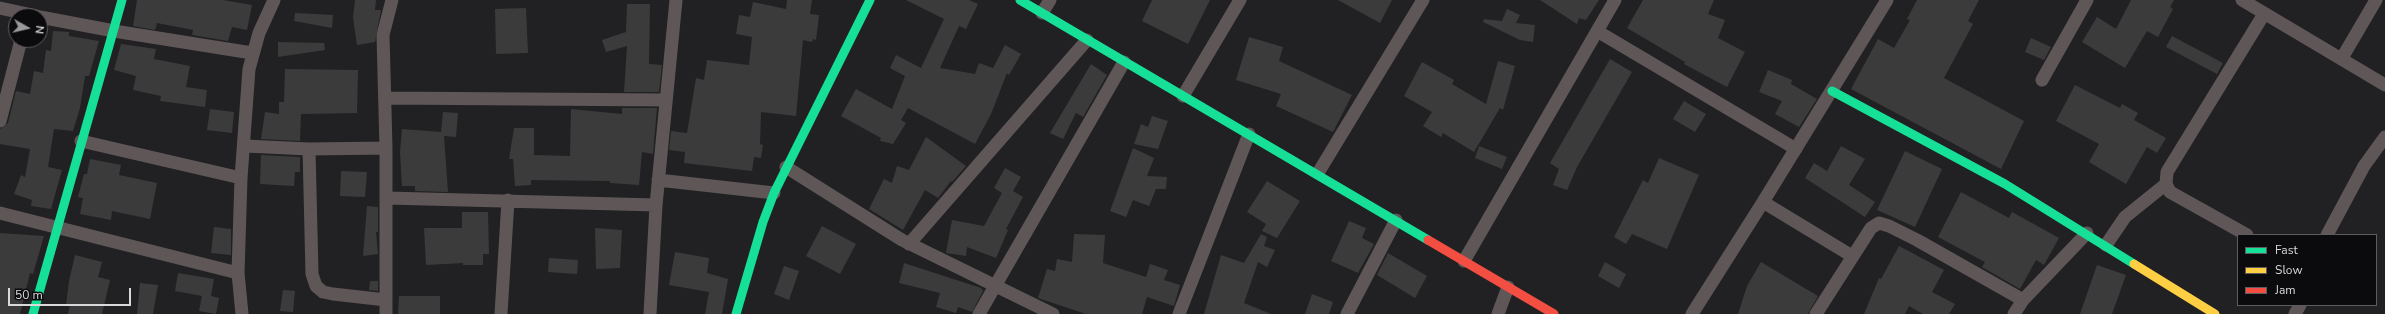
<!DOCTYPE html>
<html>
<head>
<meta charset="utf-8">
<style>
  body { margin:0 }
  #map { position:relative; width:2385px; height:314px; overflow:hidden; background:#212023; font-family:"Nunito Sans",sans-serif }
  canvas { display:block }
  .legend { position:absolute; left:2237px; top:234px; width:140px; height:72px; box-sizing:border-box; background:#0b0a0c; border:1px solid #5d5c5f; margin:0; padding:5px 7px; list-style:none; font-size:12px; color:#d9d8db }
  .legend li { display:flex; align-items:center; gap:8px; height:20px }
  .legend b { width:20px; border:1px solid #5d5c5f }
  .north { position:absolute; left:8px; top:8px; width:40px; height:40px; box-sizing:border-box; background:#0b0a0c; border:1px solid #5d5c5f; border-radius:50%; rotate:98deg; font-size:11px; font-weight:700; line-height:16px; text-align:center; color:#d9d8db }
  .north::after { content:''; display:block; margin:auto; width:14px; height:18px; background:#99989b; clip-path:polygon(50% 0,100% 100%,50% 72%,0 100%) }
  .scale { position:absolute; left:8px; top:288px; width:123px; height:18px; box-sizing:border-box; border:2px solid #d9d8db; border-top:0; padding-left:5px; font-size:12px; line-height:14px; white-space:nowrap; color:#d9d8db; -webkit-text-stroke:3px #0b0a0c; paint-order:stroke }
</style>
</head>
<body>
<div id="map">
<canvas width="2385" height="314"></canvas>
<ul class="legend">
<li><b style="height:5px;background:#16e098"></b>Fast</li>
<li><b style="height:5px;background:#ffcf43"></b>Slow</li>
<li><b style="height:5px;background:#f24e42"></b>Jam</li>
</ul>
<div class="north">N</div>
<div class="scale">50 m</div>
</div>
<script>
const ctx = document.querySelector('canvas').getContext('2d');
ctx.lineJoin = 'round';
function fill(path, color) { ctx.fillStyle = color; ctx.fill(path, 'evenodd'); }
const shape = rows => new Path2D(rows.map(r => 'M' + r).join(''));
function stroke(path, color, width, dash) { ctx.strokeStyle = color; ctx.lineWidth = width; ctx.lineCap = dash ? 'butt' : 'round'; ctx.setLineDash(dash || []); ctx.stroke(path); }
const building = shape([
  [137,0,223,0,252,5,247,30,232,27,228,41,192,35,193,30,157,23,155,30,133,26],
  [355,0,376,0,375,10,381,10,375,42,357,45,353,18],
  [787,0,812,0,810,14,819,15,816,40,813,39,812,42,803,40,796,116,761,112,760,144,763,145,761,158,754,157,752,171,684,163,685,152,669,150,671,131,687,133,696,78,704,80,707,60,749,65,752,37,736,34,739,15,750,17,753,2,786,9],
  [906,0,969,0,978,4,966,29,959,26,940,68,975,74,979,63,993,68,1005,45,1021,54,1009,75,1007,73,991,114,975,144,908,108,901,120,906,123,893,144,880,141,881,138,841,116,856,89,892,109,905,76,890,68,896,55,921,68,944,19],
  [1152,0,1210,0,1188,44,1142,21],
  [1338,0,1392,0,1380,23],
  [1540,0,1599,0,1586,20,1579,18,1577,24],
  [1643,0,1714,0,1708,14,1725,20,1718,38,1745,52,1727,87,1684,64,1685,62,1627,28],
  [1917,0,1979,0,1968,21,1973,24,1944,78,2024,121,2001,169,1851,89,1878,39,1894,48,1910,20,1907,19],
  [2131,0,2174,0,2170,7,2173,9,2158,37,2147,31,2125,68,2082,42,2097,17,2116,29],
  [627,4,650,4,649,64,662,65,659,92,624,92,627,46,606,52,602,40,626,32],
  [526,8,528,53,496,54,495,9],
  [1507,9,1520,15,1516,23,1535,25,1533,42,1520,40,1483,22,1484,19,1502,21],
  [295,13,333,15,332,28,294,21],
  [53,31,69,32,69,36,99,41,89,76,85,76,80,108,73,131,54,129,48,167,62,170,51,209,31,206,32,200,14,194,21,175,25,177,30,149,0,144,0,129,8,123,16,91,30,94,34,71,43,73,46,50,51,51],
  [2172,36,2223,63,2217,74,2166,47],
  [1249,37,1283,47,1279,61,1352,95,1333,132,1276,106,1281,94,1236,80],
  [2031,38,2051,47,2044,60,2025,52],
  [278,42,324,43,325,50,278,57],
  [121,44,156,49,154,59,190,66,186,87,207,90,205,107,160,101,161,96,133,90,136,76,114,70],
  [1610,59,1632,72,1577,167,1567,190,1553,185,1559,169,1550,163],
  [1498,61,1515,66,1503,110,1500,108,1474,152,1443,133,1441,137,1423,126,1432,112,1404,96,1422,62,1454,80,1452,84,1486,104],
  [1091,64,1107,75,1083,117,1076,113,1063,139,1050,133],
  [285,69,358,70,357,113,301,114,300,141,261,139,265,112,279,114,279,102,284,102],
  [1768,70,1792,80,1791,84,1817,99,1799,127,1775,114,1782,101,1759,92],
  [2075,85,2120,108,2122,104,2138,113,2134,120,2166,138,2157,153,2147,147,2126,184,2089,162,2099,144,2056,121],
  [1684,101,1706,114,1695,132,1673,119],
  [622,108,657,108,653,154,642,152,639,185,610,183,610,181,531,180,531,185,515,186,513,159,509,159,514,128,534,128,534,155,570,156,571,109,622,114],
  [210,109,234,112,232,133,207,130],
  [443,112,458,113,456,137,444,136,448,192,415,191,415,186,402,186,400,152,402,129,441,132],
  [1152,116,1168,121,1158,149,1134,144,1141,124,1148,127],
  [926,137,966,166,952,182,951,181,938,198,925,190,903,230,869,209,884,179,892,183,897,166,909,170],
  [1479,146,1507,157,1502,169,1475,158],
  [1841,146,1865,159,1849,185,1875,202,1865,217,1805,178,1814,163,1827,171],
  [1133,148,1154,158,1147,176,1167,177,1166,189,1156,189,1149,206,1133,200,1126,217,1110,211],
  [1905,151,1942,169,1915,227,1877,210],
  [261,155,300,157,300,172,295,172,294,186,260,184],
  [1659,158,1699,175,1667,249,1632,234,1626,244,1614,237,1643,180,1648,183],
  [90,159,121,165,119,175,157,183,150,219,112,211,111,220,80,214,83,198,78,197,84,174,87,174],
  [1005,168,1021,177,1013,191,1023,197,1006,229,1008,230,996,258,967,247,966,256,946,253,952,220,984,226,1002,193,994,188],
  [341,171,367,172,365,197,340,196],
  [1267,181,1300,201,1277,238,1262,231,1266,224,1247,212],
  [1961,192,2009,218,2012,212,2059,238,2044,265,2036,260,2020,289,1982,267,1985,262,1938,237],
  [367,206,378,207,378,232,376,232,378,254,363,256],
  [462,212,488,212,489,254,483,254,483,265,463,265,463,263,426,265,424,228,462,228],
  [1349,221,1366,228,1362,238,1374,244,1358,273,1331,261],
  [822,226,856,244,840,274,806,256],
  [214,227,231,229,231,255,211,253],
  [595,228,622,230,620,268,596,269],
  [0,233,44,236,33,274,30,273,20,314,0,314],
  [1074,234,1105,235,1103,263,1146,277,1150,264,1168,270,1164,280,1180,285,1174,306,1147,297,1142,314,1086,314,1038,298,1047,269,1055,271,1057,259,1072,262],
  [1261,234,1267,237,1264,246,1275,250,1267,267,1258,262,1244,303,1271,314,1204,314,1221,255,1244,263],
  [1899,246,1944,270,1932,292,1955,304,1949,314,1923,314,1909,306,1905,314,1864,314,1879,278,1881,279],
  [675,252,709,258,707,273,728,279,722,314,705,314,709,292,669,285],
  [1388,253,1427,276,1415,298,1377,275],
  [75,255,102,262,98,277,110,280,102,314,68,314,70,305,66,305,69,281],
  [549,258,578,260,577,274,548,272],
  [1605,262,1626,274,1619,288,1598,276],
  [1761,262,1818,296,1808,314,1738,314,1747,286],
  [904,263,981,288,983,291,972,312,958,307,956,313,936,307,940,293,899,283],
  [2097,265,2126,275,2112,314,2080,314],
  [784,266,799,271,789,300,774,294],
  [178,273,214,279,211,296,219,298,216,314,199,311,202,296,175,291],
  [370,281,378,281,378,291,369,290],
  [140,283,158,285,153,314,137,314],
  [283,290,295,291,293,312,280,311],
  [1312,294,1333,302,1329,314,1305,314],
  [399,296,440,296,440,314,398,314]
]);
const street = shape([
  [2242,0,2385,85],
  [0,8,37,16],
  [1042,13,1050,0],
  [40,17,114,31,252,53],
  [1597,31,1796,149],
  [2342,58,2376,0],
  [2042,80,2087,0],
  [1183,96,1240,0],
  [385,98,666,100],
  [0,121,21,40],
  [81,141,241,178],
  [245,146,309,149,386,148],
  [309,149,312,274,316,286,323,292,333,294,386,300],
  [786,167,902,240,1053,314],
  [1318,173,1423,0],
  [658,180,774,193],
  [387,198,656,205],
  [1763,202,1852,256],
  [0,213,238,273],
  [2247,235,2170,192,2166,184,2167,172,2264,14],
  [2327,235,2364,166,2385,137],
  [909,244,1087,40],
  [2106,245,2125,217,2166,184],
  [1464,261,1615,0],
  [242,314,238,273,241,178,249,69,259,33,274,0],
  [386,314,386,148,383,35,392,0],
  [501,314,508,200],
  [650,314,656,205,676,0],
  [979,314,1124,62],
  [1179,314,1249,134],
  [1347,314,1396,220],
  [1498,314,1508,287],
  [1692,314,1763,202,1887,0],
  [1816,314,1871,228,1879,223,1889,226,1917,240,2023,300],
  [2014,314,2023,300,2087,233],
  [2295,314,2300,305]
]);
const fast = shape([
  [1020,0,1428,240],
  [1832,91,2005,184,2134,264],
  [33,314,122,0],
  [736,314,763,222,774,193,870,0]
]);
const slow = shape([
  [2134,264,2215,314]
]);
const jam = shape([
  [1428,240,1554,314]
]);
fill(building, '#3c3b3c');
stroke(street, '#5f5757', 13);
stroke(fast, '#16e098', 9);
stroke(slow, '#ffcf43', 9);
stroke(jam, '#f24e42', 9);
</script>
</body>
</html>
